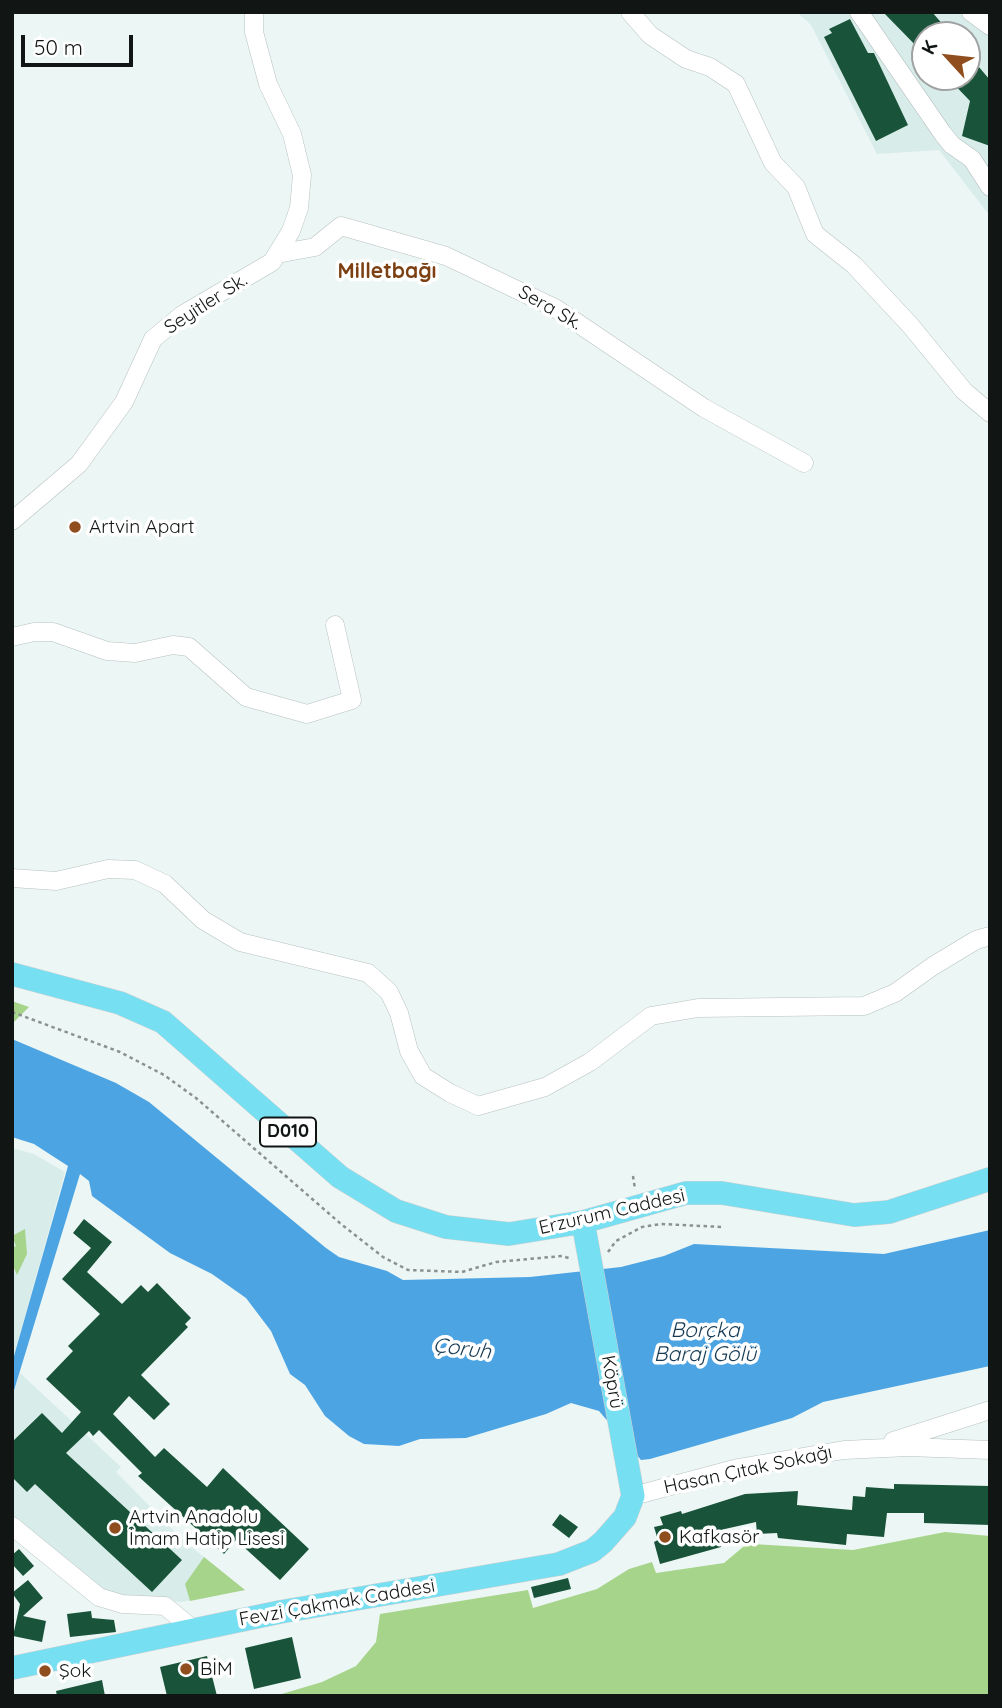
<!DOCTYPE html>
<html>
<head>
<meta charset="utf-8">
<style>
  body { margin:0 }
  #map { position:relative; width:1002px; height:1708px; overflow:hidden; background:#ecf6f5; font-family:Quicksand,sans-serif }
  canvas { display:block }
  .frame { position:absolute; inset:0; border:14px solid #111514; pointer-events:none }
  .north { position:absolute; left:911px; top:21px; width:70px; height:70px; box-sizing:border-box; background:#fff; border:2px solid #a0a1a1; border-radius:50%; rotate:297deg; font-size:19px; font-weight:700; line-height:28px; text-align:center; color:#111514 }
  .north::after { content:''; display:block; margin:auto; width:24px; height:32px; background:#904e1e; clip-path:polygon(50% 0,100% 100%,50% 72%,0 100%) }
  .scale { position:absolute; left:21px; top:35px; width:112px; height:32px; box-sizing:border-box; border:4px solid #111514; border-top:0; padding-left:9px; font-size:21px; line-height:24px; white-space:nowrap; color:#111514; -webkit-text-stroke:5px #fff; paint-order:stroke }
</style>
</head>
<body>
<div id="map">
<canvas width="1002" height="1708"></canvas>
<div class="frame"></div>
<div class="north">K</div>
<div class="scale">50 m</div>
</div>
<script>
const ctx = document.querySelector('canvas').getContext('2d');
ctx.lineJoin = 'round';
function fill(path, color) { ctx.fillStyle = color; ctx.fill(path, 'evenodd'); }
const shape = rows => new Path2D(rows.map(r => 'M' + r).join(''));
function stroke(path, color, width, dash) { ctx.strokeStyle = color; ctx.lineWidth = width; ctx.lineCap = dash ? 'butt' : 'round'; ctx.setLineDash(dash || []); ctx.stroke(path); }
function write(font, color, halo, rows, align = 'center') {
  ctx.font = font + ' Quicksand,sans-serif'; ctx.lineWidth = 7; ctx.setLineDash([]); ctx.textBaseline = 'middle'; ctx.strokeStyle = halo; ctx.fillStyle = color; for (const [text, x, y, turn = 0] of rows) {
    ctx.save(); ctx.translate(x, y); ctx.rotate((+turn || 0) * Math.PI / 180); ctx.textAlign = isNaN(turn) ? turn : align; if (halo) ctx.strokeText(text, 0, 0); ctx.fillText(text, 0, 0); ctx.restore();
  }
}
const built = shape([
  [797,12,990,12,990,216,939,150,877,154,811,25],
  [925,35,967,35,967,77,925,77],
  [12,1148,34,1154,65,1172,12,1363],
  [20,1373,121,1467,116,1472,185,1542,245,1590,182,1602,114,1598,101,1592,12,1517,12,1397]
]);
const green = shape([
  [12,1001,29,1007,12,1024],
  [25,1229,27,1254,17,1275,12,1263,12,1248,16,1246,12,1236],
  [945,1532,990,1536,990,1696,275,1696,322,1682,356,1666,376,1642,380,1614,528,1590,533,1608,597,1589,629,1569,652,1562,656,1573,724,1563,743,1547,752,1544,853,1550],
  [204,1557,245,1590,190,1601,185,1584]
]);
const water = shape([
  [12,1039,116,1083,149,1102,326,1248,339,1257,387,1271,403,1280,530,1277,621,1267,664,1256,694,1244,884,1254,990,1230,990,1366,823,1402,792,1418,650,1459,641,1460,599,1411,571,1403,546,1414,466,1438,420,1439,399,1446,364,1444,349,1436,325,1416,305,1385,290,1374,271,1331,246,1298,212,1274,170,1253,92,1196,89,1181,80,1174,12,1397,12,1363,68,1166,34,1144,12,1137]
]);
const building = shape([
  [883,12,932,12,952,35,925,35,925,55],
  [850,19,868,53,874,53,908,125,876,141,824,37,832,33,829,29],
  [967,53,990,80,990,146,962,136,970,101,947,77,967,77],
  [84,1219,112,1242,87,1272,122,1304,141,1285,148,1292,157,1283,191,1318,185,1324,188,1327,141,1375,170,1404,154,1420,129,1396,113,1414,155,1457,164,1448,207,1487,223,1468,309,1549,280,1580,236,1540,224,1554,138,1476,142,1473,99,1430,93,1436,89,1431,66,1453,182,1560,152,1592,35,1484,27,1492,12,1477,12,1442,42,1413,62,1433,81,1412,46,1379,73,1351,68,1346,100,1314,62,1279,91,1248,73,1233],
  [894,1484,990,1486,990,1525,924,1523,924,1513,887,1513,884,1537,847,1534,846,1545,778,1538,777,1533,757,1534,756,1522,716,1531,721,1547,660,1564,654,1542,658,1540,654,1527,663,1525,660,1517,681,1511,682,1514,745,1494,798,1491,797,1505,852,1510,853,1496,865,1497,866,1487,894,1489],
  [560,1514,578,1527,569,1538,552,1525],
  [19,1549,34,1566,23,1576,12,1564,12,1555],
  [568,1578,571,1589,534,1598,531,1587],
  [28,1580,43,1598,23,1616,46,1621,42,1642,13,1636,20,1604,12,1593],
  [91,1611,92,1618,114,1620,116,1632,70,1637,67,1614],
  [292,1637,301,1678,254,1689,245,1648],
  [207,1656,217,1696,167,1696,160,1667],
  [102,1680,105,1696,57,1696,56,1691]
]);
const path = shape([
  [12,1012,120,1052,164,1075,196,1098,341,1224,383,1257,408,1270,462,1272,496,1262,562,1256,572,1259],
  [633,1176,635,1189],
  [608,1252,616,1241,642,1227,661,1224,723,1227]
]);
const minor = shape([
  [630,12,650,35,686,59,710,67,736,84,773,163,796,187,815,234,854,265,910,325,964,391,990,413],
  [859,12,943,134,952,145,972,159,990,187],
  [971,12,990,26],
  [277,254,315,247,341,226,446,256,555,308,704,408,804,463],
  [12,521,79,464,124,402,153,339,182,315,272,262,291,231,299,208,302,175,292,134,268,84,254,32,254,12],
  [12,637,34,632,53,632,107,651,135,653,173,645,189,647,246,697,307,714,352,700,335,625],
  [12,878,56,881,108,869,135,870,165,884,203,920,240,942,368,973,389,992,399,1013,409,1051,423,1076,450,1093,478,1106,545,1087,590,1062,651,1016,698,1008,864,1006,895,993,933,966,976,940,990,936],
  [893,1441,990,1410],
  [633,1496,738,1468,844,1450,908,1447,990,1450],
  [12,1526,99,1597,122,1604,165,1606,194,1630]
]);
const major = shape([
  [12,974,120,1003,163,1022,340,1177,396,1211,446,1227,509,1234,583,1222,686,1193,722,1193,854,1215,889,1212,990,1179],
  [12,1668,280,1612,559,1564,592,1551,603,1542,625,1517,633,1496,583,1222]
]);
const markers = [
  [75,527,7,"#904e1e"],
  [115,1528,7,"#904e1e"],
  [665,1537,7,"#904e1e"],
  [186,1669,7,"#904e1e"],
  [45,1671,7,"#904e1e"]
];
const shields = [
  [288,1132,56]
];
const shieldNames = [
  ["D010",288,1132]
];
const streetNames = [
  ["Seyitler Sk.",206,304,-33],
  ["Sera Sk.",550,308,30],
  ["Erzurum Caddesi",612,1212,-13],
  ["Köprü",612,1382,80],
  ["Hasan Çıtak Sokağı",748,1470,-12],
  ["Fevzi Çakmak Caddesi",337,1603,-10]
];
const poiNames = [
  ["Artvin Apart",89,527],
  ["Artvin Anadolu",129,1517],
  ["İmam Hatip Lisesi",129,1539],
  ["Kafkasör",679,1537],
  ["BİM",200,1669],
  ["Şok",59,1671]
];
const neighbourhoodNames = [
  ["Milletbağı",387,272]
];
const waterNames = [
  ["Borçka",705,1331],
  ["Baraj Gölü",705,1355],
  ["Çoruh",462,1349,7]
];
fill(built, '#d8ecea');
fill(green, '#a7d48b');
fill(water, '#4da4e3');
fill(building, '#19543a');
stroke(minor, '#b7c1c0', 19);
stroke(major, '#cfd0d0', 24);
stroke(path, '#8a9190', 2.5, [3.5, 3.5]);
stroke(minor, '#fff', 18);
stroke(major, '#77dff2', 23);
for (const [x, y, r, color] of markers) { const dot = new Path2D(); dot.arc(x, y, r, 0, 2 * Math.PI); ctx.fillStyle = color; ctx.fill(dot); stroke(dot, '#fff', 2.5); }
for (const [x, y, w] of shields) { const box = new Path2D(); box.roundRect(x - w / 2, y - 14.5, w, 29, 5); ctx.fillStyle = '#fff'; ctx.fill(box); stroke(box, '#111514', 2); }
write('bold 18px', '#111514', null, shieldNames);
write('19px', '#111514', '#fff', streetNames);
write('19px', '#111514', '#fff', poiNames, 'left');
write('bold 21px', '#7c4013', '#fff', neighbourhoodNames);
write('italic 21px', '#163b54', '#fff', waterNames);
</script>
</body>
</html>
